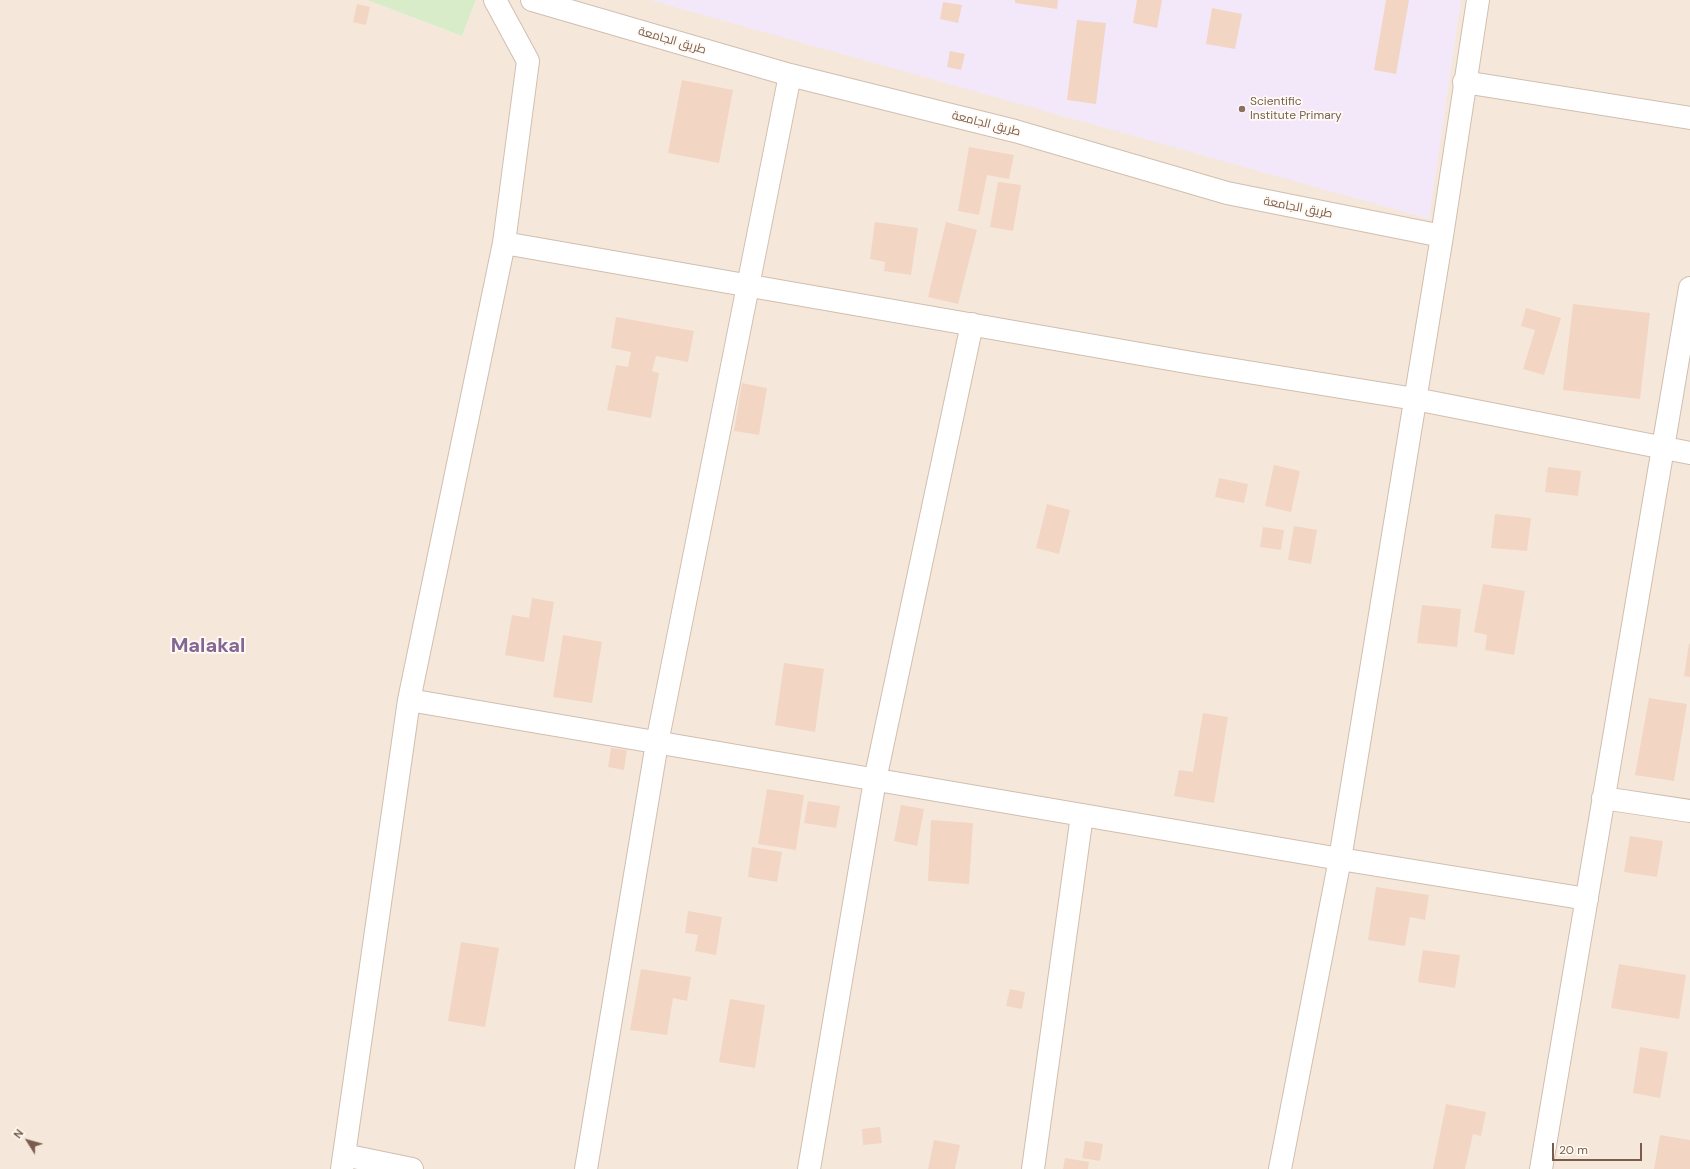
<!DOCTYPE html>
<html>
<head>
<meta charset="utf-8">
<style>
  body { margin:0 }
  #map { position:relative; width:1690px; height:1169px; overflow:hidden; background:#fdf6ec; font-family:"DM Sans",sans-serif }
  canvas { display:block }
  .north { position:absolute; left:8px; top:1121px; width:40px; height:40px; -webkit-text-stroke:3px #fffaf3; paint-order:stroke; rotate:307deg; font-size:11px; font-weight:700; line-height:16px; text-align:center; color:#7a5c4d }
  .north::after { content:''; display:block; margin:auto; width:14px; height:18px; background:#7a5c4d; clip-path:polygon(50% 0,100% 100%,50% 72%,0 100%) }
  .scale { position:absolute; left:1552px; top:1143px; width:90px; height:18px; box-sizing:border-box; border:2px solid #7a5c4d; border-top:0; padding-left:5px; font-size:12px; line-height:14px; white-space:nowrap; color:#7a5c4d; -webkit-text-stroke:3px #fffaf3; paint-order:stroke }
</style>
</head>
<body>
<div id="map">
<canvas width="1690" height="1169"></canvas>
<div class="north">N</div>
<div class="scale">20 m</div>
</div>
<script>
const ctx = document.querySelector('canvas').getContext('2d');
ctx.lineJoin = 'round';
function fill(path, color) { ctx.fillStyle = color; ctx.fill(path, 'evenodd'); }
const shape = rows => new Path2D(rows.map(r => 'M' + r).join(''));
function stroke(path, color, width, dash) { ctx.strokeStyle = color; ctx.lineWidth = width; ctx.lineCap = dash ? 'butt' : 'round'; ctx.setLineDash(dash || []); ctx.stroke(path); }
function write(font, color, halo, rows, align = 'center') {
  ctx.font = font + ' "DM Sans",Cairo,sans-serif'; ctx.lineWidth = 3.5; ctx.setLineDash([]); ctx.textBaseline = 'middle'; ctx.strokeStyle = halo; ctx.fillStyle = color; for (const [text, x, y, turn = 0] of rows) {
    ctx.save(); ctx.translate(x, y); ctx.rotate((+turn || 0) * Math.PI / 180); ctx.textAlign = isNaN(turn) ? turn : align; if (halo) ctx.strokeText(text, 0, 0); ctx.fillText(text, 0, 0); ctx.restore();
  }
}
const residential = shape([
  [0,0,367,0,462,36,476,0,1690,0,1690,1169,0,1169]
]);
const education = shape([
  [650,0,1461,0,1429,219]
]);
const green = shape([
  [367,0,476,0,462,36]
]);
const building = shape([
  [1015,0,1058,0,1057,9,1015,3],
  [1137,0,1162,0,1157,28,1133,23],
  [1386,0,1409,0,1396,74,1374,70],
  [943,2,962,5,958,23,940,19],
  [357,4,370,7,366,25,353,22],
  [1212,8,1242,14,1235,49,1206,44],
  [1077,20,1106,23,1096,104,1067,100],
  [950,51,965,54,961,70,947,67],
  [682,80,733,90,719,163,668,153],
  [969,147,1014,155,1009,179,987,175,979,215,958,211],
  [998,182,1021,185,1013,231,990,227],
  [875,222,918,228,911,275,884,271,885,262,870,259],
  [946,222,977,230,958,304,928,297],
  [1573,304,1650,313,1640,399,1563,390],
  [1526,308,1561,318,1544,375,1523,369,1535,330,1521,326],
  [616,317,694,331,688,362,656,356,652,371,659,373,651,418,607,410,616,365,628,367,631,352,611,348],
  [742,383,767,388,759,435,734,431],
  [1274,465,1300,471,1291,512,1265,506],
  [1548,467,1581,471,1578,496,1545,492],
  [1219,478,1248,484,1244,503,1215,497],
  [1047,504,1070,510,1059,554,1036,548],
  [1495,514,1531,518,1527,551,1491,548],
  [1294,526,1317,530,1311,564,1288,560],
  [1263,527,1284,530,1281,550,1260,547],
  [1483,584,1525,591,1514,655,1485,650,1487,635,1474,632],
  [532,598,554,602,544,662,505,655,512,615,529,618],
  [1422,605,1461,609,1457,647,1417,643],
  [563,635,602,642,592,703,553,697],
  [1689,644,1690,644,1690,677,1684,676],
  [784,663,824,669,815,732,775,725],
  [1649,698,1687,704,1674,781,1635,775],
  [1203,713,1228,717,1214,803,1174,796,1179,770,1193,772],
  [611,748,627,750,624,770,608,767],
  [767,789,804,795,796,850,758,844],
  [808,801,840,806,836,828,804,823],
  [901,805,924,809,917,846,894,841],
  [931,820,973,823,969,884,928,881],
  [1630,836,1663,841,1657,877,1624,872],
  [752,847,782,852,777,882,748,877],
  [1376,887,1429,895,1425,920,1410,917,1405,946,1368,940],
  [688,911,722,917,716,955,695,951,698,935,685,933],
  [461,942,499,948,485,1027,448,1021],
  [1423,950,1460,955,1455,988,1418,982],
  [1619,964,1686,975,1679,1019,1611,1008],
  [641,969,691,977,687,1001,673,998,667,1035,630,1030],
  [1010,989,1025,992,1022,1009,1006,1006],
  [730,999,765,1005,755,1068,719,1062],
  [1640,1047,1668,1052,1660,1098,1633,1093],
  [1446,1104,1486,1112,1481,1136,1473,1134,1465,1169,1433,1169],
  [880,1127,882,1143,863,1145,862,1129],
  [1660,1135,1690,1140,1690,1169,1654,1169],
  [934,1140,960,1145,955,1169,928,1169],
  [1085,1141,1103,1144,1100,1161,1082,1158],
  [1065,1158,1089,1162,1088,1169,1063,1169]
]);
const minor = shape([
  [532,0,790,75,1015,131,1227,193,1442,236],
  [1464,82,1690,118],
  [504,243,1198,364,1415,399,1690,453],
  [409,700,1340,859,1587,899],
  [1603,798,1690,811],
  [344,1155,412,1169],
  [342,1169,409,700,504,243,528,61,495,0],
  [586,1169,657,743,790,75],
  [809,1169,875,780,972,324],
  [1033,1169,1082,815],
  [1280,1169,1340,859,1442,236,1478,0],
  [1541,1169,1690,288]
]);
const markers = [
  [1242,109,4,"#8d6e63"]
];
const streetNames = [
  ["طريق الجامعة",672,41,16],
  ["طريق الجامعة",986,124,14],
  ["طريق الجامعة",1298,208,11]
];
const educationNames = [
  ["Scientific",1250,102],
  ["Institute Primary",1250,116]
];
const townNames = [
  ["Malakal",208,647]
];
fill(residential, '#f5e8da');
fill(education, '#f3e8fa');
fill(green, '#d8ecc9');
fill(building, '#f3d5c3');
stroke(minor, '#d1beb0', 24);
stroke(minor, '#fff', 22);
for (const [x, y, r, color] of markers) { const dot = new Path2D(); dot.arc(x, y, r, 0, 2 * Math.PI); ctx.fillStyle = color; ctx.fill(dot); stroke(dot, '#fffaf3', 1.5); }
write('12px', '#7a5c4d', '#fffaf3', streetNames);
write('12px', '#785e54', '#fffaf3', educationNames, 'left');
write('bold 20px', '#846695', '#fffaf3', townNames);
</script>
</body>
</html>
